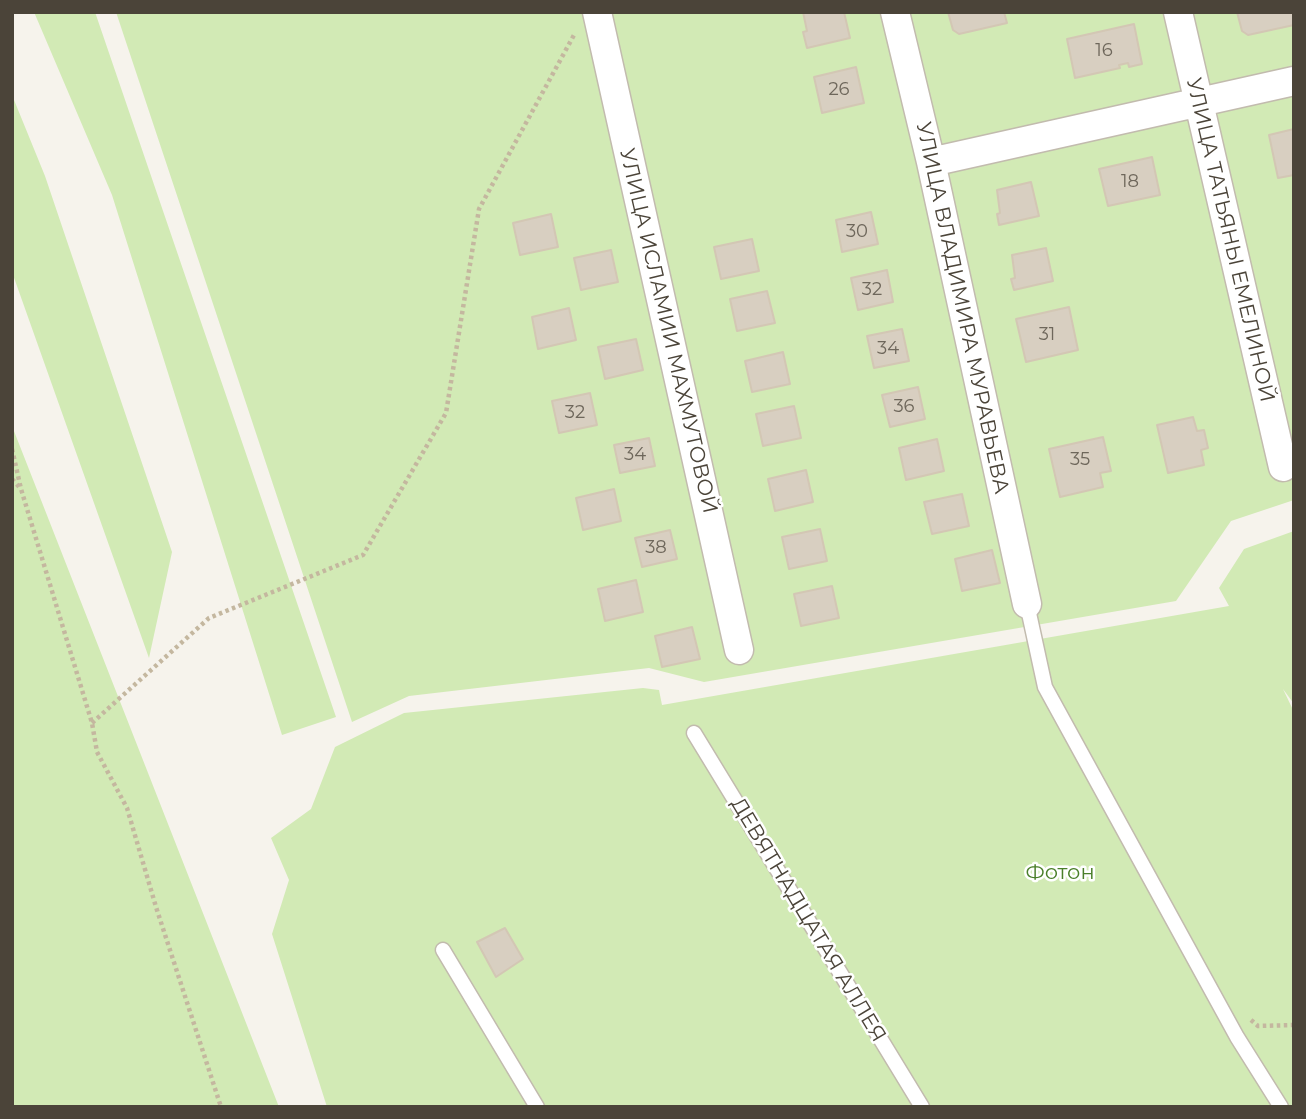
<!DOCTYPE html>
<html>
<head>
<meta charset="utf-8">
<style>
  body { margin:0 }
  #map { position:relative; width:1306px; height:1119px; overflow:hidden; background:#f6f3ec; font-family:Montserrat,sans-serif }
  canvas { display:block }
  .frame { position:absolute; inset:0; border:14px solid #4b4439; pointer-events:none }
</style>
</head>
<body>
<div id="map">
<canvas width="1306" height="1119"></canvas>
<div class="frame"></div>
</div>
<script>
const ctx = document.querySelector('canvas').getContext('2d');
ctx.lineJoin = 'round';
function fill(path, color) { ctx.fillStyle = color; ctx.fill(path, 'evenodd'); }
const shape = rows => new Path2D(rows.map(r => 'M' + r).join(''));
function stroke(path, color, width, dash) { ctx.strokeStyle = color; ctx.lineWidth = width; ctx.lineCap = dash ? 'butt' : 'round'; ctx.setLineDash(dash || []); ctx.stroke(path); }
function write(font, color, halo, rows, align = 'center') {
  ctx.font = font + ' Montserrat,sans-serif'; ctx.lineWidth = 5; ctx.setLineDash([]); ctx.textBaseline = 'middle'; ctx.strokeStyle = halo; ctx.fillStyle = color; for (const [text, x, y, turn = 0] of rows) {
    ctx.save(); ctx.translate(x, y); ctx.rotate((+turn || 0) * Math.PI / 180); ctx.textAlign = isNaN(turn) ? turn : align; if (halo) ctx.strokeText(text, 0, 0); ctx.fillText(text, 0, 0); ctx.restore();
  }
}
const green = shape([
  [34,12,95,12,336,717,282,735,112,195],
  [116,12,1294,12,1294,500,1231,521,1176,601,704,682,649,668,409,696,352,722],
  [12,95,45,176,172,552,149,658,12,272],
  [12,426,279,1107,12,1107],
  [1294,531,1294,704,1283,689,1294,712,1294,1107,327,1107,272,934,289,880,271,838,311,809,335,747,404,713,643,688,659,690,662,705,1229,606,1219,588,1244,549]
]);
const building = shape([
  [803,12,844,12,850,38,807,48,803,32,807,31,803,12],
  [948,12,1004,12,1007,23,959,34,953,30,948,12],
  [1237,12,1293,12,1294,25,1248,35,1242,31,1237,12],
  [1134,24,1142,64,1129,67,1128,63,1119,65,1120,68,1075,78,1067,39,1134,24],
  [856,67,864,103,822,113,814,77,856,67],
  [1294,129,1294,175,1278,178,1269,135,1294,129],
  [1152,157,1160,195,1108,206,1099,169,1152,157],
  [1031,182,1039,216,999,225,997,214,1000,213,997,190,1031,182],
  [871,212,878,244,842,252,836,220,871,212],
  [551,214,558,247,520,255,513,223,551,214],
  [752,239,759,271,721,279,714,247,752,239],
  [1046,248,1053,281,1014,290,1011,279,1015,278,1012,255,1046,248],
  [611,250,618,282,581,290,574,258,611,250],
  [887,270,893,302,858,310,851,278,887,270],
  [767,291,775,323,737,331,730,299,767,291],
  [1069,307,1078,350,1026,362,1016,319,1069,307],
  [569,308,576,340,538,349,532,317,569,308],
  [902,329,909,361,874,368,867,336,902,329],
  [636,339,643,370,605,379,598,347,636,339],
  [783,352,790,384,752,392,745,361,783,352],
  [918,387,925,419,890,427,882,395,918,387],
  [590,393,597,425,559,433,552,401,590,393],
  [794,406,801,438,763,446,756,414,794,406],
  [1193,417,1197,431,1204,430,1208,448,1201,450,1204,465,1168,473,1157,425,1193,417],
  [1103,437,1111,471,1100,473,1103,487,1060,497,1049,449,1103,437],
  [649,438,655,466,620,473,614,445,649,438],
  [937,439,944,471,906,480,899,448,937,439],
  [806,470,813,502,775,511,768,479,806,470],
  [614,489,621,521,583,530,576,498,614,489],
  [962,494,969,526,932,534,924,502,962,494],
  [820,529,827,561,789,569,782,537,820,529],
  [670,530,677,559,642,567,635,538,670,530],
  [992,550,1000,583,962,591,955,559,992,550],
  [636,580,643,612,605,621,598,589,636,580],
  [832,586,839,618,801,626,794,594,832,586],
  [692,627,700,659,662,667,655,636,692,627],
  [505,928,523,959,496,977,477,942,505,928]
]);
const path = shape([
  [12,449,21,489,92,723,97,752,127,808,156,907,221,1107],
  [12,479,21,489],
  [92,723,209,618,363,555,446,413,479,209,574,35],
  [1251,1020,1258,1026,1294,1025]
]);
const service = shape([
  [1027,604,1045,687,1237,1037,1281,1107],
  [694,733,922,1107],
  [443,950,537,1107]
]);
const minor = shape([
  [597,12,739,650],
  [895,12,931,162,1027,604],
  [1178,12,1283,467],
  [931,162,1294,81]
]);
const numberNames = [
  ["16",1104,51],
  ["26",839,90],
  ["18",1130,182],
  ["30",857,232],
  ["32",872,290],
  ["31",1047,335],
  ["34",888,349],
  ["36",904,407],
  ["32",575,413],
  ["34",635,455],
  ["35",1080,460],
  ["38",656,548]
];
const streetNames = [
  ["УЛИЦА ТАТЬЯНЫ ЕМЕЛИНОЙ",1230,240,77],
  ["УЛИЦА ВЛАДИМИРА МУРАВЬЕВА",962,308,78],
  ["УЛИЦА ИСЛАМИИ МАХМУТОВОЙ",668,331,77],
  ["ДЕВЯТНАДЦАТАЯ АЛЛЕЯ",808,920,59]
];
const parkNames = [
  ["Фотон",1060,873]
];
fill(green, '#d2eab5');
fill(building, '#d8cfc1');
stroke(building, '#d3c7b4', 2);
stroke(service, '#c2bbae', 17);
stroke(minor, '#c2bbae', 31);
stroke(path, '#c4b79f', 4.5, [3.5, 3.5]);
stroke(service, '#fff', 14);
stroke(minor, '#fff', 28);
write('18px', '#6e675b', null, numberNames);
write('21px', '#4b4439', '#fff', streetNames);
write('21px', '#4a7f2a', '#fff', parkNames);
</script>
</body>
</html>
